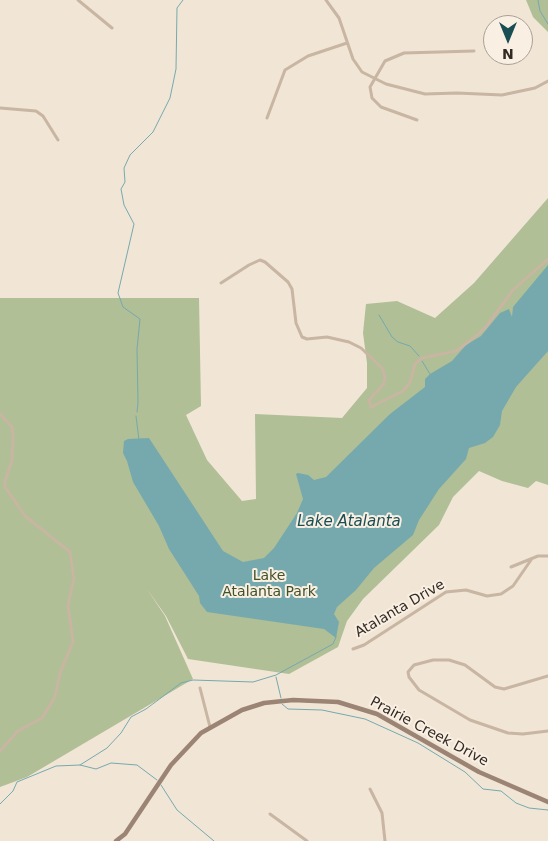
<!DOCTYPE html>
<html>
<head>
<meta charset="utf-8">
<style>
  body { margin:0 }
  #map { position:relative; width:548px; height:841px; overflow:hidden; background:#f1e5d6; font-family:"DejaVu Sans",sans-serif }
  canvas { display:block }
  .north { position:absolute; left:483px; top:15px; width:50px; height:50px; box-sizing:border-box; background:#f9efe2; border:1px solid #aaa096; border-radius:50%; rotate:180deg; font-size:14px; font-weight:700; line-height:20px; text-align:center; color:#332a24 }
  .north::after { content:''; display:block; margin:auto; width:18px; height:22px; background:#1a4e54; clip-path:polygon(50% 0,100% 100%,50% 72%,0 100%) }
</style>
</head>
<body>
<div id="map">
<canvas width="548" height="841"></canvas>
<div class="north">N</div>
</div>
<script>
const ctx = document.querySelector('canvas').getContext('2d');
ctx.lineJoin = 'round';
function fill(path, color) { ctx.fillStyle = color; ctx.fill(path, 'evenodd'); }
const shape = rows => new Path2D(rows.map(r => 'M' + r).join(''));
function stroke(path, color, width, dash) { ctx.strokeStyle = color; ctx.lineWidth = width; ctx.lineCap = dash ? 'butt' : 'round'; ctx.setLineDash(dash || []); ctx.stroke(path); }
function write(font, color, halo, rows, align = 'center') {
  ctx.font = font + ' "DejaVu Sans",sans-serif'; ctx.lineWidth = 4; ctx.setLineDash([]); ctx.textBaseline = 'middle'; ctx.strokeStyle = halo; ctx.fillStyle = color; for (const [text, x, y, turn = 0] of rows) {
    ctx.save(); ctx.translate(x, y); ctx.rotate((+turn || 0) * Math.PI / 180); ctx.textAlign = isNaN(turn) ? turn : align; if (halo) ctx.strokeText(text, 0, 0); ctx.fillText(text, 0, 0); ctx.restore();
  }
}
const green = shape([
  [526,0,548,0,548,32,533,17],
  [548,198,548,485,536,481,528,488,502,481,479,471,453,497,439,525,363,599,347,621,338,647,289,674,188,659,166,616,147,589,165,616,193,679,27,777,0,787,0,298,199,298,201,406,186,415,207,460,242,501,256,499,255,414,342,418,367,388,367,363,363,333,366,304,397,301,435,318,474,283]
]);
const water = shape([
  [548,265,548,351,516,387,502,411,500,425,493,437,485,443,469,448,466,459,439,489,419,520,413,535,374,568,356,590,337,607,334,614,339,622,336,638,324,629,207,612,200,603,199,596,169,549,159,526,133,482,127,461,123,453,124,441,128,439,149,438,223,551,243,562,264,558,274,548,297,513,303,499,296,474,298,473,308,475,314,480,326,477,390,414,425,387,425,379,430,374,452,361,466,345,481,336,500,313,509,309,512,317,513,307]
]);
const stream = shape([
  [538,0,540,11,548,24],
  [379,315,392,337,398,342,410,346,419,356],
  [422,361,430,374],
  [137,412,138,403,137,349,140,319,123,307,118,293,134,224,124,205,121,189,125,182,124,168,130,155,153,132,170,98,176,69,177,8,183,0],
  [136,416,139,440],
  [276,677,281,698],
  [282,704,288,709,322,710,365,719,418,743,465,772,483,789,501,791,516,803,529,808,548,810],
  [80,765,96,769,111,763,137,765,157,780],
  [161,785,177,810,214,841],
  [0,804,13,791,17,782,56,766,80,765,107,748,121,733,131,717,146,709,181,683,193,680,253,682,276,675,333,644,336,637]
]);
const minor = shape([
  [78,0,112,28],
  [326,0,339,18,353,59,362,72,386,84,425,94,457,93,502,95,535,88,548,81],
  [0,108,36,111,43,116,58,140],
  [267,118,285,70,308,56,347,43],
  [417,120,381,107,372,98,370,87,385,61,404,53,474,51],
  [221,283,249,265,260,260,265,262,288,282,292,289,296,323,302,337,307,339,327,337,349,342,361,348,382,368,385,376,384,384,369,400,371,407,403,391,410,382,415,364,422,358,456,351,476,336,485,328,513,290,548,259],
  [0,414,12,427,13,436,12,461,5,481,5,487,25,516,70,552,74,578,68,605,73,642,60,673,55,697,42,718,18,731,0,751],
  [511,567,538,556,548,556],
  [353,649,364,645,446,592,466,590,487,596,501,594,513,586,531,560],
  [548,676,504,689,495,687,465,665,449,660,433,660,414,665,408,672,409,677,419,690,470,720,508,733,523,734,548,731],
  [200,688,210,727],
  [370,789,382,813,385,841],
  [270,814,307,841]
]);
const secondary = shape([
  [116,841,125,834,171,765,201,733,242,710,264,703,293,700,338,702,377,714,479,772,548,802]
]);
const parkNames = [
  ["Lake",269,576],
  ["Atalanta Park",269,592]
];
const streetNames = [
  ["Atalanta Drive",400,609,-30],
  ["Prairie Creek Drive",429,732,28]
];
const waterNames = [
  ["Lake Atalanta",349,522]
];
fill(green, '#b0bf96');
fill(water, '#75a9ae');
stroke(stream, '#75a9ae', 1);
stroke(minor, '#c8b5a2', 3);
stroke(secondary, '#9c8474', 4.5);
write('14px', '#415128', '#f9efe2', parkNames);
write('14px', '#332a24', '#f9efe2', streetNames);
write('italic 15px', '#1a4e54', '#f9efe2', waterNames);
</script>
</body>
</html>
